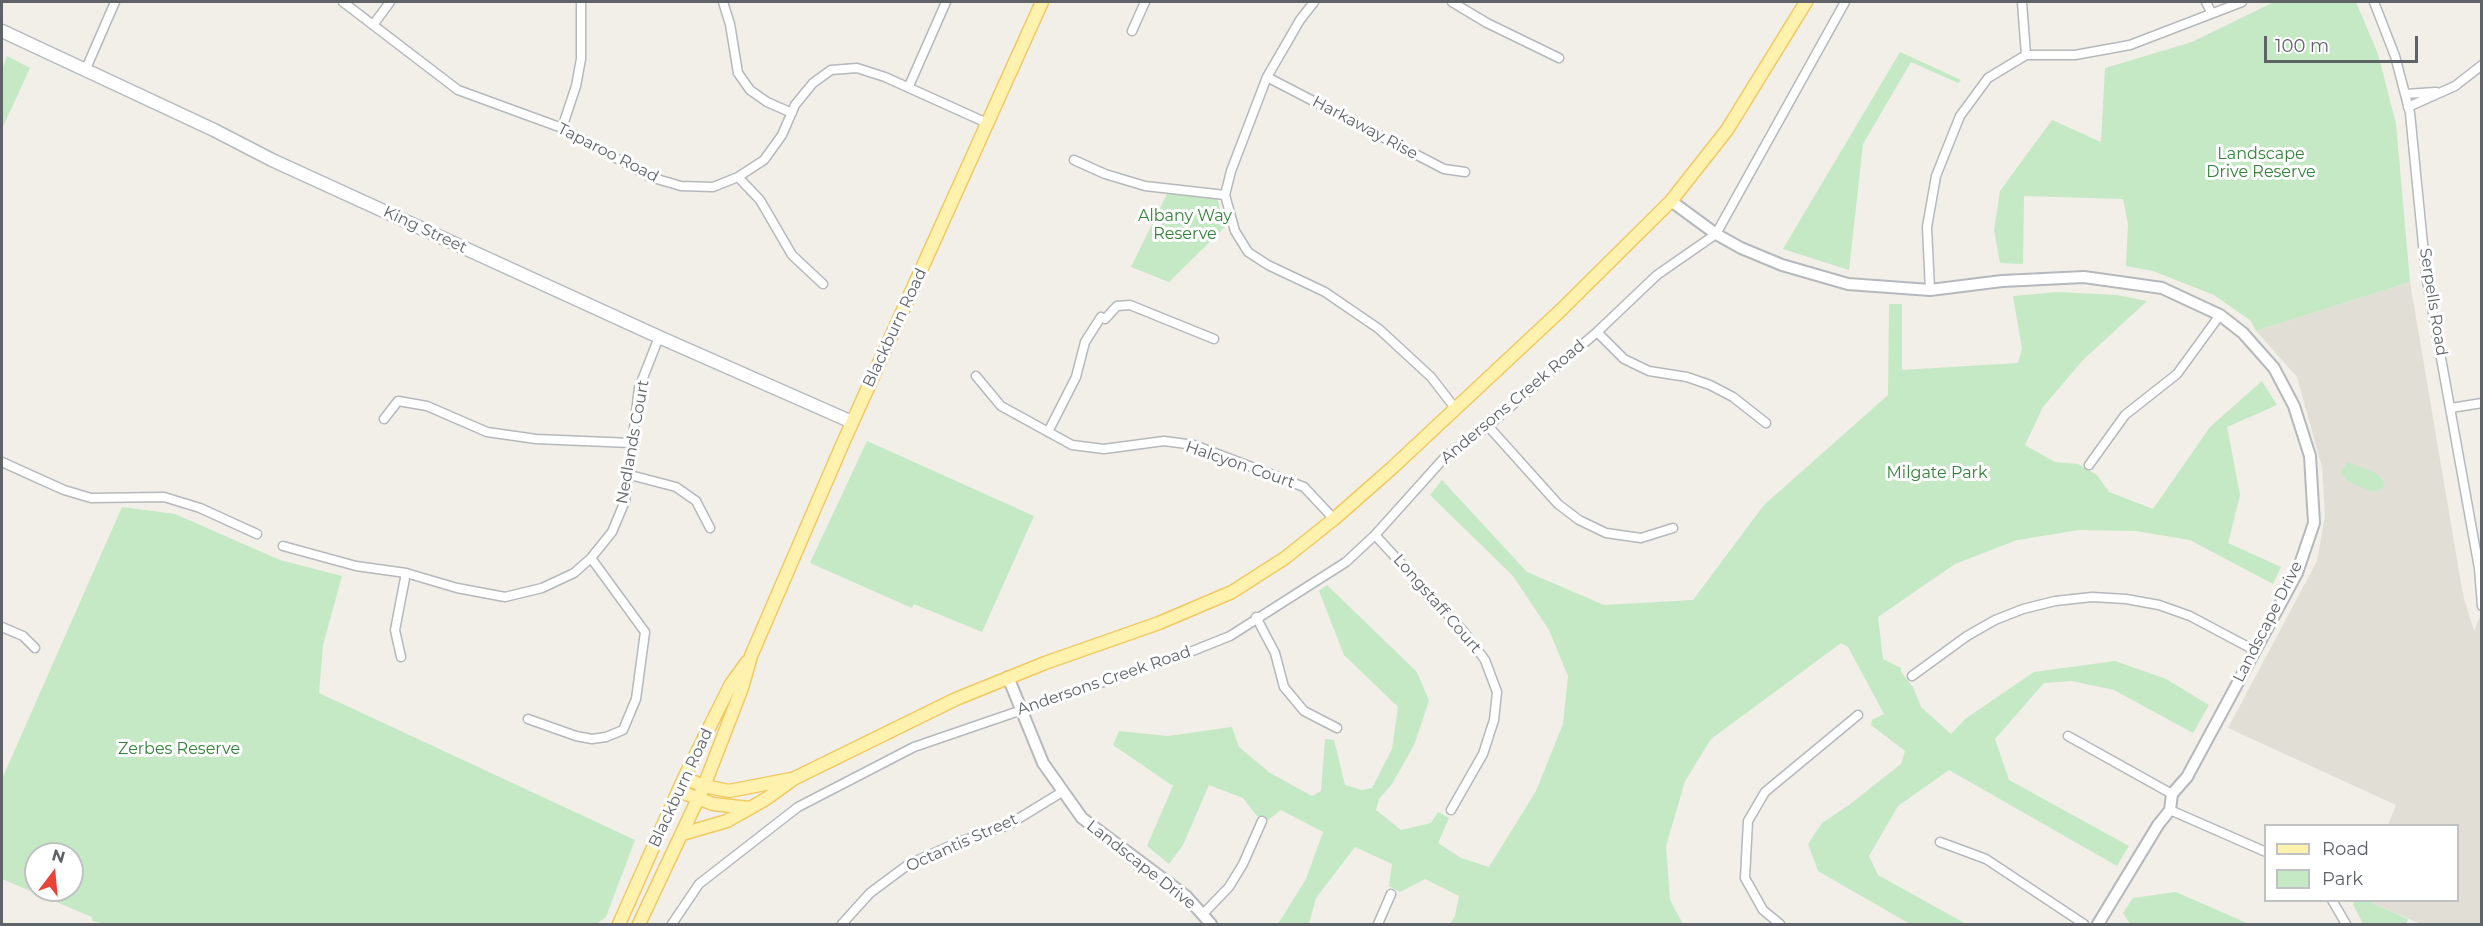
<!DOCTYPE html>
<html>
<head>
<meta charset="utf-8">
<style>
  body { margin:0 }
  #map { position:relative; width:2483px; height:926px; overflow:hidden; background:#f1efe8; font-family:Montserrat,sans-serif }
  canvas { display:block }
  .frame { position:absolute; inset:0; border:3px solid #5f6368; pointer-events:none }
  .legend { position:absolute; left:2264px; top:824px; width:195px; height:78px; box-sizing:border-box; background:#fff; border:2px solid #bfc1c3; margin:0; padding:8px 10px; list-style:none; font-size:18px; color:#5f6368 }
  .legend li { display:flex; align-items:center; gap:12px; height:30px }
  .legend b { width:30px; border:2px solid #bfc1c3 }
  .north { position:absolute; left:24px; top:842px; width:60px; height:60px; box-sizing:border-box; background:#fff; border:2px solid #bfc1c3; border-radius:50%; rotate:16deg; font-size:16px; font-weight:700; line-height:24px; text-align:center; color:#5f6368 }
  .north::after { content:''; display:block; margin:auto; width:21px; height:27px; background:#ea4335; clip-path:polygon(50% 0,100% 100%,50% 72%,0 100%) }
  .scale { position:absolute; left:2264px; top:36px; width:154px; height:27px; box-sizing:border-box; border:3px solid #5f6368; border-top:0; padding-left:8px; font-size:18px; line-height:21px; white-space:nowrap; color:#5f6368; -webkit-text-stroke:4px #fff; paint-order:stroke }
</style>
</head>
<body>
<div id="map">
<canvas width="2483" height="926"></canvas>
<div class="frame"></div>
<ul class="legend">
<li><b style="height:8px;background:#fff2af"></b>Road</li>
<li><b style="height:16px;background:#c5e8c5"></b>Park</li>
</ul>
<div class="north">N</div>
<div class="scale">100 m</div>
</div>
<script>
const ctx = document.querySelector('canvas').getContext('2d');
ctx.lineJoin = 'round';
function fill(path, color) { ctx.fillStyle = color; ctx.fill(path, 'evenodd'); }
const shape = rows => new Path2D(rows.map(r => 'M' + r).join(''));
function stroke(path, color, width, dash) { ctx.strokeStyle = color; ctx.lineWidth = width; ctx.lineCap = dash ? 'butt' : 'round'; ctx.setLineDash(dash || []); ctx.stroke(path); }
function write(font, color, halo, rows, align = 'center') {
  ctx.font = font + ' Montserrat,sans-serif'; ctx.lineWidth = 6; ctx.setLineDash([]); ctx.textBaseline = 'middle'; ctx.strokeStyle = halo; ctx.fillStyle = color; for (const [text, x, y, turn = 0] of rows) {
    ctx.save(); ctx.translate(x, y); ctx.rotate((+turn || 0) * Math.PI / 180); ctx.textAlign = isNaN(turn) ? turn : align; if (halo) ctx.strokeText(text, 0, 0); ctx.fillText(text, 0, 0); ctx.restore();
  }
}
const education = shape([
  [2410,282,2463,595,2474,631,2481,614,2481,924,2421,924,2367,901,2458,900,2458,826,2388,825,2396,805,2228,728,2317,561,2325,515,2322,467,2297,377,2256,331]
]);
const green = shape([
  [2274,2,2356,2,2378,54,2396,124,2410,282,2256,331,2251,321,2214,295,2153,271,2126,266,2128,224,2123,199,2024,196,2023,264,2000,263,1994,230,2000,191,2052,120,2101,142,2105,68,2192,42],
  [1900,52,1961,80,1958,83,1911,62,1863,144,1849,270,1783,249],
  [7,56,30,68,2,129,2,69],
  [1167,194,1217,197,1225,227,1169,282,1131,267],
  [2058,292,2117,295,2147,301,2083,360,2043,407,2025,445,2055,462,2078,464,2097,475,2109,492,2153,509,2210,427,2262,381,2277,405,2227,427,2240,495,2228,543,2281,567,2273,584,2190,540,2136,531,2079,530,2017,540,1955,564,1878,617,1883,659,1901,668,1901,672,1913,687,1921,707,1951,734,1965,719,2034,672,2115,661,2166,679,2209,705,2193,733,2114,690,2072,681,2044,683,1995,739,2009,780,2129,846,2117,866,1949,770,1898,806,1869,856,1878,875,1966,924,1910,924,1818,871,1808,844,1822,823,1849,805,1901,764,1905,751,1871,725,1872,720,1884,714,1848,647,1841,643,1711,739,1685,781,1666,846,1670,900,1683,924,1450,924,1455,916,1459,896,1425,879,1400,892,1389,886,1392,864,1355,847,1316,898,1309,924,1278,924,1306,879,1323,832,1281,810,1268,820,1257,816,1243,798,1209,785,1183,845,1169,864,1147,846,1173,786,1113,745,1119,731,1168,736,1232,727,1239,747,1270,773,1312,796,1321,791,1325,739,1334,740,1345,785,1362,790,1372,788,1392,749,1398,707,1344,655,1319,591,1327,585,1417,672,1429,701,1414,745,1392,784,1379,799,1376,810,1401,830,1431,823,1438,812,1449,818,1438,843,1461,858,1489,867,1536,791,1563,724,1568,676,1549,630,1513,576,1430,495,1442,480,1527,572,1604,605,1693,600,1764,505,1888,395,1889,304,1902,304,1902,370,2018,363,2022,348,2013,296],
  [867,441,1034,516,982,632,914,604,912,608,810,563],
  [2348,462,2375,473,2384,481,2383,488,2373,492,2349,482,2341,472],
  [122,507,175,514,280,560,342,576,323,645,319,693,635,840,606,917,596,924,107,924,92,921,92,917,2,879,2,779],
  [36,854,72,854,72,890,36,890],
  [2176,892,2249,924,2130,924,2123,913,2133,898],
  [2355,900,2367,901,2408,919,2406,924,2363,924,2353,904]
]);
const minor = shape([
  [343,2,458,90,562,128,650,177,681,186,713,187,738,177,764,160,782,135,795,105,813,83,831,70,857,68,885,77,987,123],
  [723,2,730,24,738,73,750,90,767,102,792,113],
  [1314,2,1300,20,1267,77,1231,171,1225,195,1235,231,1248,252,1268,265,1325,292,1379,329,1431,377,1455,408],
  [1452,2,1487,23,1559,58],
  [2022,2,2026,55],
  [2206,2,2211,12],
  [2374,2,2395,56,2410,113,2426,275,2479,568,2482,606],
  [373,25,390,2],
  [1132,31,1145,2],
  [85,71,115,2],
  [1267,77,1444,169,1465,172],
  [909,86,946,2],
  [2405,94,2436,92],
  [2408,107,2455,86,2482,65],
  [562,128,576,86,581,59,581,2],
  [1074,160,1105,174,1145,186,1225,195],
  [738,177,760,200,792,255,823,284],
  [1930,290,1927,227,1936,176,1960,116,1988,78,2026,55,2075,55,2130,45,2242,2],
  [1597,332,1624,359,1649,371,1687,377,1710,385,1733,397,1766,423],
  [976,376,1001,406,1072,445,1104,449,1164,441,1194,445,1304,487,1334,519],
  [2451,408,2482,403],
  [384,419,398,401,427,406,487,432,536,439,631,443],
  [1488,426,1558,504,1579,520,1606,533,1641,538,1673,528],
  [1048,432,1076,377,1085,342,1101,317,1105,319,1117,306,1130,305,1214,339],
  [2,462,64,490,91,498,164,497,200,508,257,534],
  [2089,465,2125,415,2177,374,2220,315],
  [630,475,676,487,696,501,710,528],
  [1375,535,1464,632,1485,660,1497,692,1494,720,1483,754,1451,810],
  [283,546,356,566,406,573,457,588,505,597,542,588,574,573,591,558,612,532,625,501,639,388,659,337],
  [1256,617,1275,653,1284,687,1304,711,1337,728],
  [2,627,23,636,35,648],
  [401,657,395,630,406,573],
  [1912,676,1967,636,1995,620,2023,609,2055,601,2092,597,2126,599,2159,605,2190,616,2254,650],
  [528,719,576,736,592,739,606,737,623,730,636,699,645,632,591,558],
  [2068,736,2172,794],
  [2170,810,2266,852],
  [1940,842,1986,859,2084,924],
  [2332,900,2346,924],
  [1203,914,1229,887,1243,864,1262,821],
  [672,924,699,884,798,807,914,747,1185,654,1230,636,1346,562,1375,535,1446,456,1488,426,1597,332,1657,275,1716,234,1845,2],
  [842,924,870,893,909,864,959,842,1008,825,1062,792],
  [1378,924,1391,894],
  [1780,924,1763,910,1745,878,1748,821,1765,792,1858,715]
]);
const tertiary = shape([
  [1671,201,1716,234,1741,248,1782,265,1848,284,1930,290,2002,281,2084,277,2162,288,2220,315,2243,333,2274,368,2294,406,2310,456,2314,523,2297,573,2187,777,2172,794,2170,810,2158,825,2098,924],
  [1008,677,1043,763,1082,818,1186,896,1211,924]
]);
const secondary = shape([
  [2,31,214,130,272,160,659,337,852,422]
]);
const primary = shape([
  [684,778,704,786,729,791,791,779],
  [678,791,713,804,749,808],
  [682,834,727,821,766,799,795,778,956,699,1045,663,1159,623,1232,592,1285,558,1334,519,1392,468,1560,311,1671,201,1727,130,1806,2],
  [619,924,684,778,731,684,747,662],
  [639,924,704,786,742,688,751,656,843,443,1042,2]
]);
const streetNames = [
  ["Harkaway Rise",1365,128,28],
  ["Taparoo Road",608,153,27],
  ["King Street",425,230,25],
  ["Serpells Road",2433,302,81],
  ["Blackburn Road",895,328,-65],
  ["Andersons Creek Road",1513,402,-40],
  ["Nedlands Court",633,442,-80],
  ["Halcyon Court",1240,465,19],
  ["Longstaff Court",1437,604,49],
  ["Landscape Drive",2268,622,-63],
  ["Andersons Creek Road",1104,681,-19],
  ["Blackburn Road",681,788,-65],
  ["Octantis Street",962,843,-24],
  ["Landscape Drive",1141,865,38]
];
const parkNames = [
  ["Landscape",2261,154],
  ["Drive Reserve",2261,172],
  ["Albany Way",1185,216],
  ["Reserve",1185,234],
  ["Milgate Park",1937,473],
  ["Zerbes Reserve",179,749]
];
fill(education, '#e1ded6');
fill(green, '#c5e8c5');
stroke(minor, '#b5b8bc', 11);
stroke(tertiary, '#b5b8bc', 14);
stroke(secondary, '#b6babf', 15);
stroke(primary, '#f2c960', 15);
stroke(minor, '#fff', 8);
stroke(tertiary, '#fff', 10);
stroke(secondary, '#fff', 12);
stroke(primary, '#fff2af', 12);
write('16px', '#5f6368', '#fff', streetNames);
write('16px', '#348238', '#fff', parkNames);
</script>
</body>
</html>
